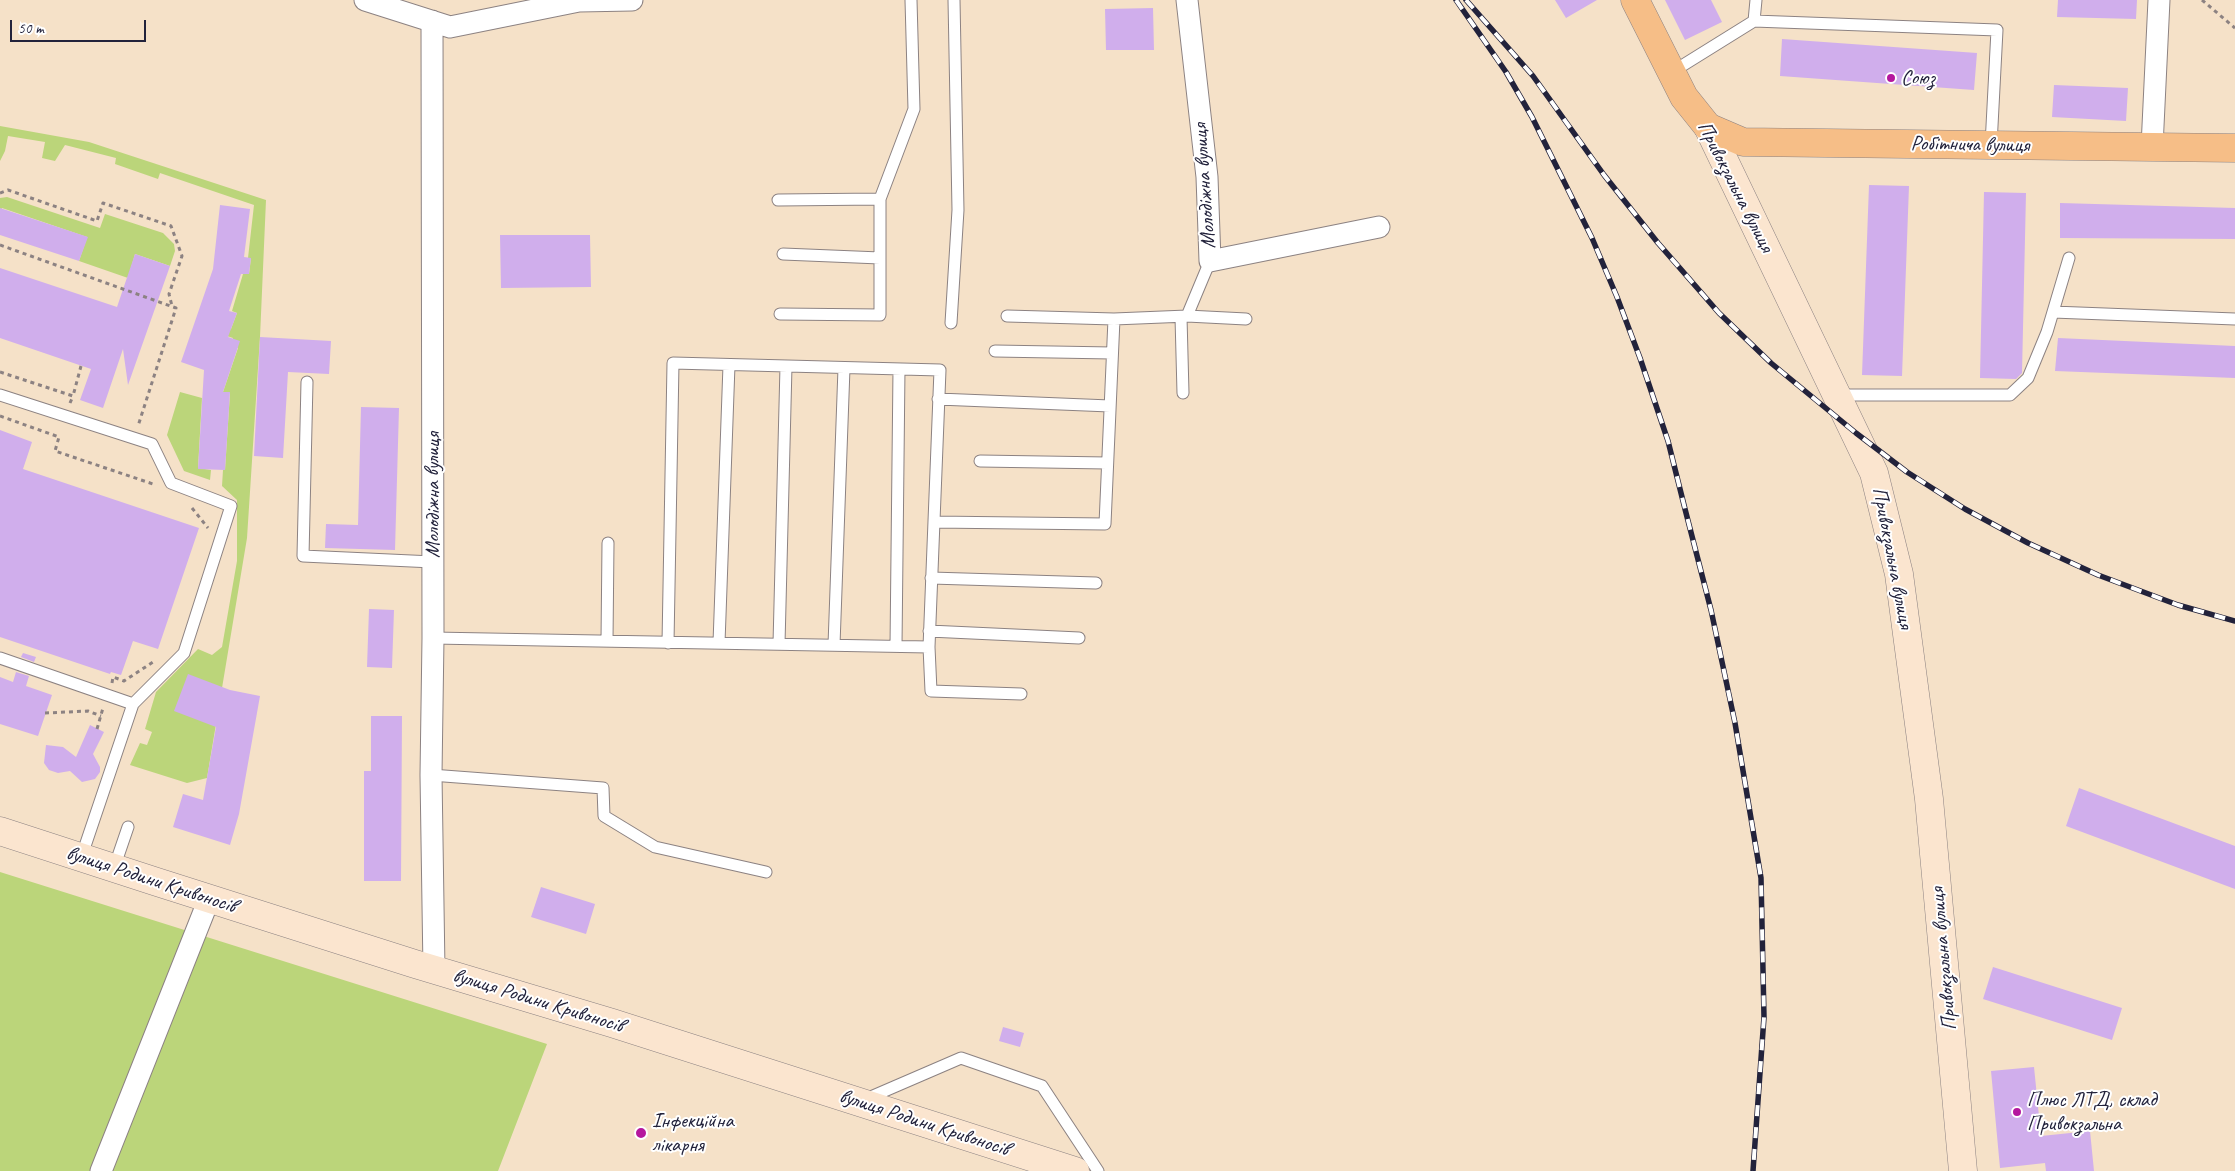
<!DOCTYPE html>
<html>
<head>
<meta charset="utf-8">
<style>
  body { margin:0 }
  #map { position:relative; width:2235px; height:1171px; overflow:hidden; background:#f5e1c8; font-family:Caveat,sans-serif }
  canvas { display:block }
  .scale { position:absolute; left:10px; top:20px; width:136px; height:22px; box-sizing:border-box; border:2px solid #22223b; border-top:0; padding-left:6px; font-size:15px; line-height:18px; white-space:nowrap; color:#22223b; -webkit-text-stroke:4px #fff; paint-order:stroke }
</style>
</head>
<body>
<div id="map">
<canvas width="2235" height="1171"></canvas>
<div class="scale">50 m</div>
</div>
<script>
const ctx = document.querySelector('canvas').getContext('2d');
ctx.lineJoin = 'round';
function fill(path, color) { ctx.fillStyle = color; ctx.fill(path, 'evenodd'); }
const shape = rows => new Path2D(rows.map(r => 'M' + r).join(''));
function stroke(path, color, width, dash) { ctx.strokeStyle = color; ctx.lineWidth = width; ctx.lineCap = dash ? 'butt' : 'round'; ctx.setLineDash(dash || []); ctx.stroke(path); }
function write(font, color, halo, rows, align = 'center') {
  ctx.font = font + ' Caveat,sans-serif'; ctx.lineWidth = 4; ctx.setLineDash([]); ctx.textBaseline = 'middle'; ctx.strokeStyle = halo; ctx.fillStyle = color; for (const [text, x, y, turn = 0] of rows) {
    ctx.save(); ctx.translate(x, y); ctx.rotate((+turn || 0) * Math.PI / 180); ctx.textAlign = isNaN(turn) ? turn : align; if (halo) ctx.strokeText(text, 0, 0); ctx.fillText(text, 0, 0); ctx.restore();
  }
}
const green = shape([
  [0,126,89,142,266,200,260,337,247,538,207,778,187,783,130,765,140,743,147,745,152,732,145,729,156,692,198,649,212,655,222,647,237,561,237,500,222,486,223,470,225,470,230,393,223,392,238,348,231,345,233,338,221,334,231,329,237,313,232,311,243,274,249,274,251,258,248,258,254,205,160,173,158,179,115,164,116,158,65,145,55,161,42,158,45,142,8,136,5,151,0,161],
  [7,197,100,228,105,214,163,233,174,244,175,251,170,266,135,254,128,278,79,261,87,237,2,208,0,212,0,198],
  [180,392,202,398,198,468,211,470,210,480,184,471,167,435],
  [0,872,547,1044,498,1171,0,1171]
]);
const building = shape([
  [1555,0,1597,0,1566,18],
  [1665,0,1711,0,1722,22,1685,40],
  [2058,0,2137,0,2136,19,2057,17],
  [1153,8,1154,50,1106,50,1105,9],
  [1782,39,1977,53,1974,90,1780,76],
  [2054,85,2128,88,2126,121,2052,117],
  [1869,185,1909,186,1902,376,1862,375],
  [1984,192,2026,193,2022,373,2016,379,1980,378],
  [2060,203,2235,208,2235,239,2060,238],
  [220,205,250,209,244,257,251,258,249,274,241,274,229,311,237,313,228,337,240,341,223,392,230,392,225,470,198,469,204,370,181,362,213,269],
  [0,208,88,237,79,261,0,235],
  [500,235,590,235,591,287,501,288],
  [135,254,170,266,128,385,123,349,103,408,80,400,91,369,0,338,0,268,117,307],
  [260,337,331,341,329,374,288,372,283,458,254,456],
  [2058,338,2235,346,2235,378,2055,371],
  [361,407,399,408,395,550,325,548,326,524,358,525],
  [0,430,32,442,23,469,199,528,158,649,133,641,121,675,111,672,110,674,0,637],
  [369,609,394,610,392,668,367,667],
  [23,653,36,657,34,662,21,657],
  [16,672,29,676,26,686,52,695,38,736,0,724,0,677,13,682],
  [188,674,230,690,260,696,239,814,230,845,173,827,183,794,203,800,216,727,174,711],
  [371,716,402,716,401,881,364,881,364,771,371,771],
  [90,725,104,732,93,754,100,767,100,772,95,779,82,782,70,771,58,773,49,770,44,763,46,745,63,747,76,757],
  [2079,788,2235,846,2235,889,2066,826],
  [541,887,595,904,586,934,531,917],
  [1993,967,2122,1008,2112,1040,1983,999],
  [1003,1027,1024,1033,1020,1047,999,1041],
  [2034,1067,2041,1136,2090,1131,2094,1171,2046,1171,2045,1163,2000,1168,1991,1071]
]);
const path = shape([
  [2202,0,2235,28],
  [0,193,8,190,97,221,103,203,171,226,182,256,169,294,172,306],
  [0,245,176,308,138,426],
  [0,372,73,396,81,366],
  [70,403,73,396],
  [0,416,59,437,55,451,156,485],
  [192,508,208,528],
  [112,683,113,677,124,681,153,662],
  [45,713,88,711,101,716],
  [97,729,103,708]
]);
const service = shape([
  [1754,21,1756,0],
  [1672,72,1754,21,1997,30,1991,145],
  [778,200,880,199],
  [783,254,880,258],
  [2053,312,2235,319],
  [780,314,880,315,880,199,914,109,911,0],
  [1007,316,1114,319],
  [1187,316,1210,261],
  [1181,317,1183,393],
  [951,323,958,210,954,0],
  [995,351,1112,353],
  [307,382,303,556,433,562],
  [0,395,152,444,171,483,231,506,184,653,133,704],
  [1838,395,2010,395,2028,378,2047,332,2069,258],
  [938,399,1110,406],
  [980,461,1107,463],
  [934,522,1105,524,1114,319,1187,316,1246,319],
  [931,578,1096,583],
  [929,631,1079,638],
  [433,638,929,647],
  [607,641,608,543],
  [668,643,673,363,940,370,929,647,931,691,1021,694],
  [719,643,729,365],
  [779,644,786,366],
  [834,645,844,368],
  [896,646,899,369],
  [0,658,133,704,81,858],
  [431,775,603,788,604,816,655,847,766,872],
  [114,868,128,827],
  [866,1099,961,1058,1042,1086,1098,1171]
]);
const minor = shape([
  [365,0,450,27,579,1,632,0],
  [1187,0,1207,177,1210,261,1379,227],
  [432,21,433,638,431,775,434,970],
  [2152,147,2159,0],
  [101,1171,209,899]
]);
const secondary = shape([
  [1708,127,1874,473,1899,574,1929,799,1963,1171],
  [0,831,157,882,415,964,612,1023,1075,1171]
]);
const primary = shape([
  [1635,0,1684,97,1708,127,1743,142,2235,148]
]);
const rail = shape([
  [1456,0,1506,72,1532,117,1592,238,1617,297,1640,358,1668,441,1685,509,1711,610,1735,723,1761,878,1764,1017,1753,1171],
  [1466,0,1533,76,1604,175,1658,243,1719,313,1771,363,1856,433,1907,472,1965,509,2028,543,2098,575,2178,605,2235,621]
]);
const markers = [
  [1891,78,5,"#b5179e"],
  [2017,1112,5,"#b5179e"],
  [641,1133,6,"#b5179e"]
];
const poiNames = [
  ["Союз",1901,78],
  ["Плюс ЛТД, склад",2027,1100],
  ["Привокзальна",2027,1124],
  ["Інфекційна",652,1121],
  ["лікарня",652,1145]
];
const streetNames = [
  ["Робітнича вулиця",1970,145,1],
  ["Молодіжна вулиця",1205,186,-94],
  ["Привокзальна вулиця",1735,187,63],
  ["Молодіжна вулиця",433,495,-90],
  ["Привокзальна вулиця",1892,558,79],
  ["вулиця Родини Кривоносів",151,880,18],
  ["Привокзальна вулиця",1944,959,-95],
  ["вулиця Родини Кривоносів",538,1001,17],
  ["вулиця Родини Кривоносів",924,1123,18]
];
fill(green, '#bbd57a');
fill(building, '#d0aeec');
stroke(service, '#8c8282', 13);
stroke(minor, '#8c8282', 23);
stroke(secondary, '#8c8282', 29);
stroke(primary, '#8c8282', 29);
stroke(path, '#8c8282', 3, [4, 4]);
stroke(service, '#fff', 11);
stroke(minor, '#fff', 21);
stroke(secondary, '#fbe5cf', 28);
stroke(primary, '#f6be87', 28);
stroke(rail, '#22223b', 5.5);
stroke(rail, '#fff', 4, [11]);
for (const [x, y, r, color] of markers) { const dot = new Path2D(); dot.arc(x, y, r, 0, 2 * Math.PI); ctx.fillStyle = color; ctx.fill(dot); stroke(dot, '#fff', 2); }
write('21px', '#22223b', '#fff', poiNames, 'left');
write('21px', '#22223b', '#fff', streetNames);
</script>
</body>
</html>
